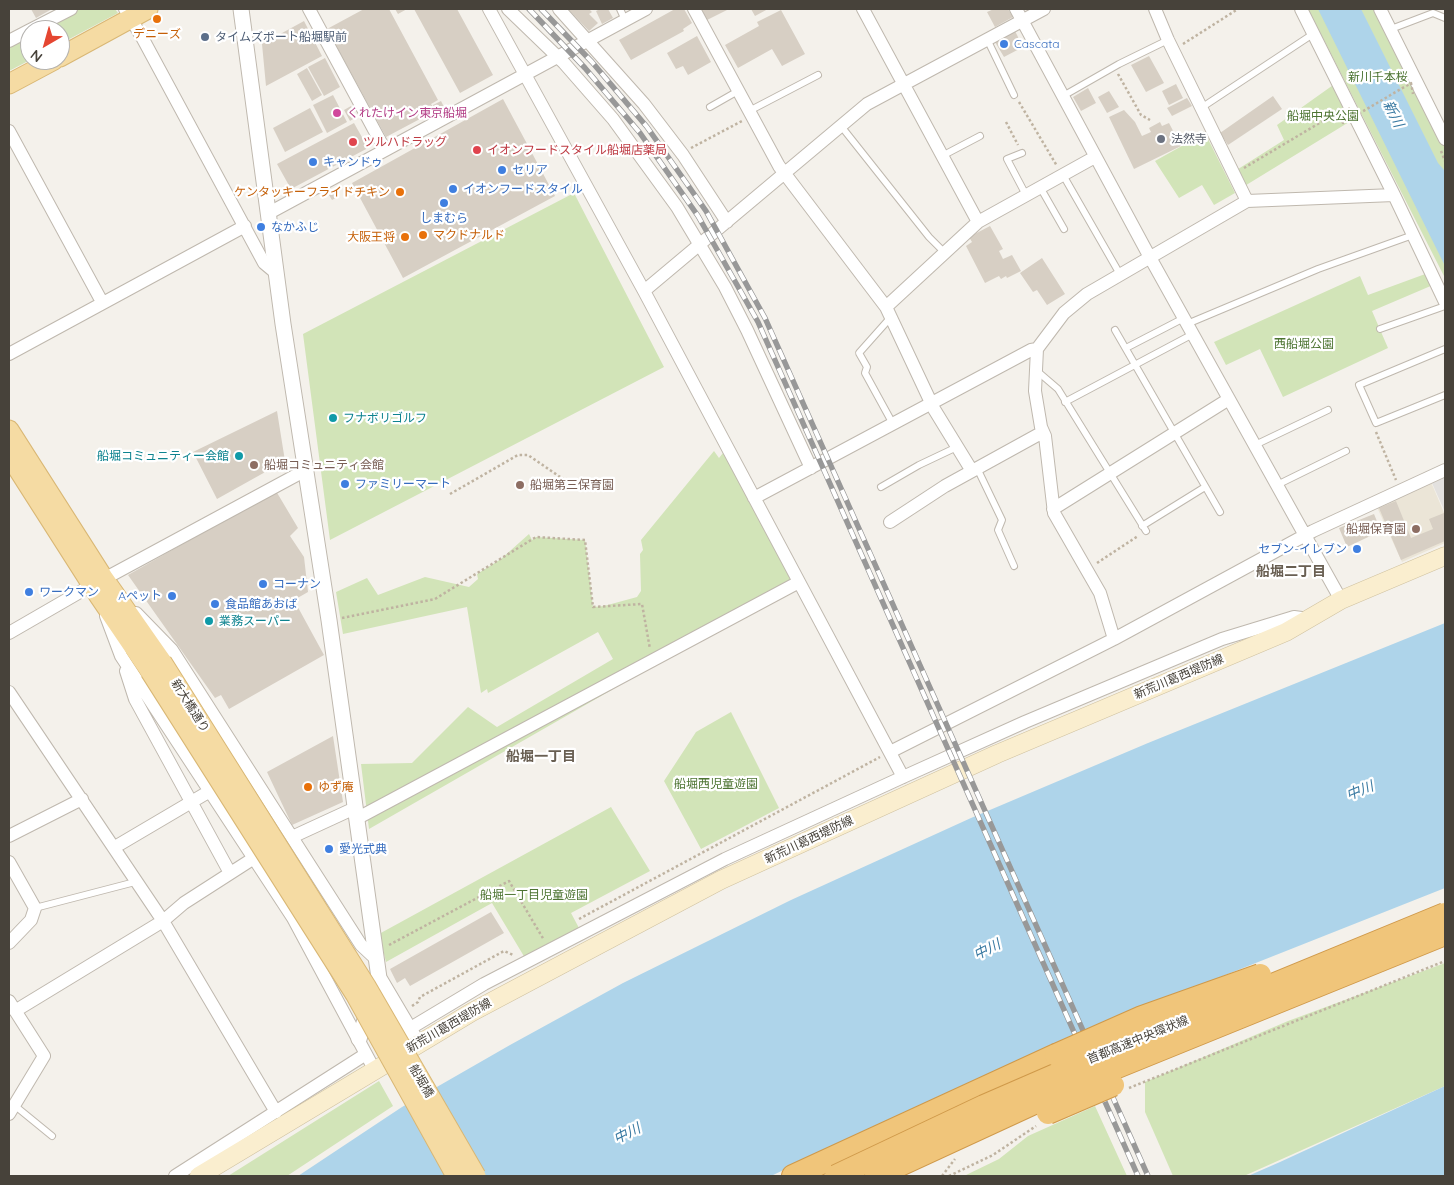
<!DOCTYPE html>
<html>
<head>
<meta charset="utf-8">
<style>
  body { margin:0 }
  #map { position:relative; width:1454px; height:1185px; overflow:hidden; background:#f4f1eb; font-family:Quicksand,sans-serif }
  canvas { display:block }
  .frame { position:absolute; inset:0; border:10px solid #47423a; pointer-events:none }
  .north { position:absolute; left:20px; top:20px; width:50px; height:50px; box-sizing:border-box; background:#fff; border:1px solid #b5b3b0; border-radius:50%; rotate:218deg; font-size:14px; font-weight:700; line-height:20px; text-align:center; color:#47423a }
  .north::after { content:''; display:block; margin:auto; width:18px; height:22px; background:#e54631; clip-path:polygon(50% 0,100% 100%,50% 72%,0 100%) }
</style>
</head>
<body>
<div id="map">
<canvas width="1454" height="1185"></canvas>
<div class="frame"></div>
<div class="north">N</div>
</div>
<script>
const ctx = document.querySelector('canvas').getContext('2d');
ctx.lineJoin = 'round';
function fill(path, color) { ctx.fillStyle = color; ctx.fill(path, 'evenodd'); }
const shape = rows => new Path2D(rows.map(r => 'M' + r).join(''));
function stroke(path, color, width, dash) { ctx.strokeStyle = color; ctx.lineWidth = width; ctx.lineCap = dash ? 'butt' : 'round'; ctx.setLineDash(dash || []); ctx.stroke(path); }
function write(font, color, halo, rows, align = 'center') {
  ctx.font = font + ' Quicksand,"Noto Sans JP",sans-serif'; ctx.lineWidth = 4.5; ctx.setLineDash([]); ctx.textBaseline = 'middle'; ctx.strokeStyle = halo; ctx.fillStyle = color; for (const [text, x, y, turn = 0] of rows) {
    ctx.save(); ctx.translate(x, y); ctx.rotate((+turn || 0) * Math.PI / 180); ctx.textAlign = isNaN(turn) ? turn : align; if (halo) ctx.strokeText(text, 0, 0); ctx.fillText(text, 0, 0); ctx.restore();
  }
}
const education = shape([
  [1431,482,1445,515,1445,543,1402,562,1376,505]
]);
const green = shape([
  [71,9,115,9,118,13,60,44,60,30,35,30],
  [1308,9,1378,9,1445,142,1445,278],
  [30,33,30,60,9,71,9,45],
  [1336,83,1354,119,1243,187,1235,171,1284,140,1277,125],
  [1205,133,1235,193,1214,205,1202,185,1179,198,1155,161],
  [574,193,664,367,330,540,303,334],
  [1428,273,1433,285,1372,311,1388,348,1283,397,1260,349,1226,365,1214,342,1360,276,1368,295],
  [727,448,799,582,620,674,622,684,369,829,361,764,412,763,468,707,497,727,613,659,598,632,488,693,487,689,481,693,467,607,343,634,336,592,367,578,378,595,425,577,469,587,478,579,477,574,501,559,529,534,532,540,536,537,585,540,593,607,604,606,637,597,641,591,640,554,643,550,641,540,714,451,719,458],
  [731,712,779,808,701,849,664,781,696,732],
  [611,807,650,871,571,913,579,928,525,958,492,903,386,962,379,934],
  [1445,963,1445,1086,1244,1176,1173,1176,1145,1112,1145,1082,1288,1021],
  [379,1081,393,1106,287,1176,228,1176],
  [1095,1106,1127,1176,964,1176,999,1159,1028,1136]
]);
const parking = shape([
  [1445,474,1445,512,1431,481]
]);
const water = shape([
  [1318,9,1361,9,1438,163,1444,170,1445,266],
  [1445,623,1445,888,1074,1035,905,1112,771,1176,298,1176,402,1107,510,1045,623,983,791,900,971,818,1148,743],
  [1445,1086,1445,1176,1248,1176,1280,1162]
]);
const building = shape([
  [31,9,52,9,36,18],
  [364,9,389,9,438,100,431,104,435,111,386,137,327,29],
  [395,9,407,9,398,14],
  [414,9,457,9,493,75,460,93],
  [570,9,589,9,592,12,589,14,598,23,589,31,569,10],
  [600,9,608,9,613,18,602,24,596,11],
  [675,9,684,9,692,23,683,29,684,31,631,60,619,40],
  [701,9,729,9,707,20],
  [751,9,768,9,755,16],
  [994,9,1008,9,1013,17,995,27,987,12],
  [781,10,805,54,782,66,772,49,738,68,725,45,759,26,757,22],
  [304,21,322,56,266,86,262,44],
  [1015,31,1023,47,1004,57,995,42],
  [697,36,711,62,688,75,683,66,676,69,667,53],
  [1149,56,1164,83,1146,92,1131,65],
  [325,58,340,87,324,96,308,67],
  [307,68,322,95,312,101,297,74],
  [1176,84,1183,98,1169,105,1162,91],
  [1088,88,1096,103,1081,111,1073,97],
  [1109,91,1119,107,1107,113,1098,97],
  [333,95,347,122,327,133,313,105],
  [1273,96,1282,109,1228,145,1220,133],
  [1187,98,1192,106,1172,116,1167,108],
  [503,99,555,196,403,278,352,183],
  [441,101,445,109,438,113,433,105],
  [351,106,356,117,350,121,344,110],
  [310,108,323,132,285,152,273,128],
  [1124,110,1135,122,1142,136,1151,132,1149,128,1160,122,1162,126,1169,123,1181,146,1134,169,1109,117],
  [354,123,368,148,291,189,277,164],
  [336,190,338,197,332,200,329,195],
  [990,226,1003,249,999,251,1003,259,1012,255,1021,271,1007,278,1006,276,1001,279,999,276,985,283,966,246,972,242,969,237],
  [1042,258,1065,294,1047,305,1037,290,1033,292,1020,273],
  [277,411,285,461,217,499,193,452],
  [276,491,298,528,290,536,304,557,308,592,294,600,324,655,229,709,221,695,215,698,128,575],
  [1396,501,1411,538,1433,529,1429,519,1444,513,1445,541,1401,560,1379,508],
  [1374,514,1381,531,1347,547,1339,528],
  [333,736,343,802,292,825,267,772],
  [491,912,504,933,410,986,405,978,397,983,390,969]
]);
const path = shape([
  [1183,44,1238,9],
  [1118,74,1141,115,1150,120],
  [1019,102,1057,166],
  [1006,122,1018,145],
  [691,148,742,121],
  [1441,151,1445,161],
  [1244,168,1338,112],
  [1376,432,1396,480],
  [450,494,518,455,528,455,566,481],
  [1097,563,1138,536],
  [342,618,435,599,536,537,585,540,593,607,642,604,650,649],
  [579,919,880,757],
  [389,945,509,881,544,940],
  [412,1006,418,1002,420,997,504,951,513,955],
  [1129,1088,1445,961],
  [942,1176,955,1159],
  [949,1176,993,1155,1036,1126]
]);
const service = shape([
  [620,9,625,20],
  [1391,29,1433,13,1445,18],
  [987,39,1014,95],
  [1063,96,1119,64,1168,40],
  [710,107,738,91],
  [1201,108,1313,34],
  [749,111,818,75],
  [841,126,929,237,944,252],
  [1022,153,1007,159,1026,195],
  [942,156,980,136],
  [1063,175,1121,276],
  [1040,187,1064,229],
  [891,317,859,353,867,367,865,373,893,424],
  [1187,324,1318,269,1413,235],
  [1380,329,1445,306],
  [1115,330,1220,512],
  [1126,348,1184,318],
  [1445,349,1359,385,1376,423,1445,395],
  [1037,371,1058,389,1146,531],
  [1065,402,1193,334],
  [1255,445,1328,410],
  [977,468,1002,520,998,530,1014,566],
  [1277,485,1346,451],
  [881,487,919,465,957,447],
  [1142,526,1205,487],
  [35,908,135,882],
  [14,1105,52,1136]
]);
const minor = shape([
  [125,9,143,39,264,263,276,273],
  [309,9,385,150],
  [489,9,644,291,903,777],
  [508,9,564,63,613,119,677,207,725,287,747,330,811,468],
  [559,9,644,104,683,155,727,222],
  [694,9,779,166,886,307,934,409,972,471],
  [863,9,978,222],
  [1016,9,1147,252,1341,600],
  [1155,9,1168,40,1247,201],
  [1301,9,1394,195,1445,302],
  [1380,9,1445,139],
  [30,30,71,9],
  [9,41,30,30],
  [9,131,102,302],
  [269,213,646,9],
  [644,291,867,104,1044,9],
  [886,307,978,222,1095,157],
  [9,354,245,226],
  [754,498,1031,350,1037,349],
  [1053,509,1229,399],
  [890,522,945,486,1043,432],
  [104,579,304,471],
  [136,613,172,650,361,945,376,959],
  [106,616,121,656,293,918,374,1069],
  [9,633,92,585],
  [1114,639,1100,593,1054,513,1045,436,1041,427,1035,391,1037,349,1064,313,1087,294,1247,201,1394,195],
  [126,671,135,699,230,873],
  [9,692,163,921,276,1112],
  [890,752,1114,639,1313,531,1445,470],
  [356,819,799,582],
  [9,836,82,799],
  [292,837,355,808],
  [115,847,210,791],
  [9,862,35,908,31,920,9,943],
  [9,1001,44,1056,9,1114],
  [15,1011,163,921,184,903,254,858],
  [409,1029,484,984,725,859,903,777,1025,722,1222,639,1294,617,1309,619],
  [175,1176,366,1054]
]);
const tertiary = shape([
  [241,9,283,324,329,620,379,978,418,1044],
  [359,1039,369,1007]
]);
const secondary = shape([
  [199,1176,472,1012,721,880,997,754,1286,632,1341,600,1445,556]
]);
const primary = shape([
  [60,57,148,9],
  [9,84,54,60],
  [9,430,104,579,162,662],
  [9,455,99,596,150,671]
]);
const motorway = shape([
  [793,1176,1056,1055]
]);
const rail = shape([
  [529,9,585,68,640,133,698,216,758,322,1138,1176],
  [541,9,592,62,647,127,706,211,765,318,1148,1176]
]);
const pathBridge = shape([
  [1350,108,1339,116,1343,123,1411,83,1413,94]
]);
const primaryBridge = shape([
  [162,662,366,986,476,1176],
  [150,671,355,994,456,1176]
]);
const motorwayBridge = shape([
  [1056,1055,1142,1017,1260,975],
  [1048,1113,1113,1085],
  [836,1176,984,1106,1090,1060,1445,914],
  [876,1176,1073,1085,1445,934]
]);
const markers = [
  [157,19,5,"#e8710a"],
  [205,37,5,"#5c6f8a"],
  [1004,44,5,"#3f7fe0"],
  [337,113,5,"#d1479c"],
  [1161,139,5,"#6b7280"],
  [353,142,5,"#e0444e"],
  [477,150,5,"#e0444e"],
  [313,162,5,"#3f7fe0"],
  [502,170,5,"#3f7fe0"],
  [453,189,5,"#3f7fe0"],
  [400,192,5,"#e8710a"],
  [444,203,5,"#3f7fe0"],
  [261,227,5,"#3f7fe0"],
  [423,235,5,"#e8710a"],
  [405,237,5,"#e8710a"],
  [333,418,5,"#0f9aa8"],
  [239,456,5,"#0f9aa8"],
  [254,465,5,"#8d6e63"],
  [345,484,5,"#3f7fe0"],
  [520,485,5,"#8d6e63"],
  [1416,529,5,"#8d6e63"],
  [1357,549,5,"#3f7fe0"],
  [263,584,5,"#3f7fe0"],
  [29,592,5,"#3f7fe0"],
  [172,596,5,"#3f7fe0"],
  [215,604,5,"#3f7fe0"],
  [209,621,5,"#0f9aa8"],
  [308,787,5,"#e8710a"],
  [329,849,5,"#3f7fe0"]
];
const foodNames = [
  ["デニーズ",157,34,"center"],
  ["ケンタッキーフライドチキン",390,192],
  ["マクドナルド",433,235,"left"],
  ["大阪王将",395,237],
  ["ゆず庵",318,787,"left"]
];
const serviceNames = [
  ["タイムズポート船堀駅前",215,37]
];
const shopNames = [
  ["Cascata",1014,44],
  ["キャンドゥ",323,162],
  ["セリア",512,170],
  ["イオンフードスタイル",463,189],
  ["しまむら",444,218,"center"],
  ["なかふじ",271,227],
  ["ファミリーマート",355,484],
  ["セブン-イレブン",1347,549,"right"],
  ["コーナン",273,584],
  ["ワークマン",39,592],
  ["Aペット",162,596,"right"],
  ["食品館あおば",225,604],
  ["愛光式典",339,849]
];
const parkNames = [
  ["新川千本桜",1378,77],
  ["船堀中央公園",1323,116],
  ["西船堀公園",1304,344],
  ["船堀西児童遊園",716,784],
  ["船堀一丁目児童遊園",534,895]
];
const hotelNames = [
  ["くれたけイン東京船堀",347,113]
];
const worshipNames = [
  ["法然寺",1171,139]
];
const healthNames = [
  ["ツルハドラッグ",363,142],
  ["イオンフードスタイル船堀店薬局",487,150]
];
const cultureNames = [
  ["フナボリゴルフ",343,418],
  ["船堀コミュニティー会館",229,456,"right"],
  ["業務スーパー",219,621]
];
const educationNames = [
  ["船堀コミュニティ会館",264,465],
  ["船堀第三保育園",530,485],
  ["船堀保育園",1406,529,"right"]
];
const streetNames = [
  ["新荒川葛西堤防線",1179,677,-23],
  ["新大橋通り",190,706,58],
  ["新荒川葛西堤防線",809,840,-25],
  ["新荒川葛西堤防線",449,1026,-30],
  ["首都高速中央環状線",1138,1040,-22],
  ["船堀橋",421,1081,60]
];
const waterNames = [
  ["新川",1393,114,64],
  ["中川",1360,791,-22],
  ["中川",987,950,-27],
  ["中川",627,1134,-27]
];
const neighbourhoodNames = [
  ["船堀二丁目",1291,572],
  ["船堀一丁目",541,757]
];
fill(education, '#ebe5d7');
fill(green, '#d2e4b8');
fill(parking, '#e3e1df');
fill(water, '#aed4ea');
fill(building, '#d7cfc4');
stroke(service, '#bfb8ae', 8);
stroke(minor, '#bfb8ae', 14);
stroke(tertiary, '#bfb8ae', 17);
stroke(secondary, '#cfc19f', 19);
stroke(primary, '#d9b774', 21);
stroke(motorway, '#cf994a', 24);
stroke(path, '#bfb3a1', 2.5, [2.5, 2.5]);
stroke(service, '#fff', 6);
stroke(minor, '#fff', 12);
stroke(tertiary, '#fff', 15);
stroke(secondary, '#faeecf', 18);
stroke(primary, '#f5dba3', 19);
stroke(motorway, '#f0c57a', 22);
stroke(rail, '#989898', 5.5);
stroke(rail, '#fff', 4, [11]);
stroke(primaryBridge, '#d9b774', 21, []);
stroke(motorwayBridge, '#cf994a', 24, []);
stroke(pathBridge, '#bfb3a1', 2.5, [2.5, 2.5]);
stroke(primaryBridge, '#f5dba3', 19);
stroke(motorwayBridge, '#f0c57a', 22);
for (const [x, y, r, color] of markers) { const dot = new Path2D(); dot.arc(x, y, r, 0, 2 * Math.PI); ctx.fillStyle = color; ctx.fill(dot); stroke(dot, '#fff', 2); }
write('12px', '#c56008', '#fff', foodNames, 'right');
write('12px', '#4e5e75', '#fff', serviceNames, 'left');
write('12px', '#366cbe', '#fff', shopNames, 'left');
write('12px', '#4d7432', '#fff', parkNames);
write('12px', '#b23c85', '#fff', hotelNames, 'left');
write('12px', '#5b616d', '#fff', worshipNames, 'left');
write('12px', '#be3a42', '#fff', healthNames, 'left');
write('12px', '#0d838f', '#fff', cultureNames, 'left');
write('12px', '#785e54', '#fff', educationNames, 'left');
write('12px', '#47423a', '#fff', streetNames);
write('italic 14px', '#3a7aa2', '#fff', waterNames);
write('bold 14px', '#695f52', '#fff', neighbourhoodNames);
</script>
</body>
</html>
